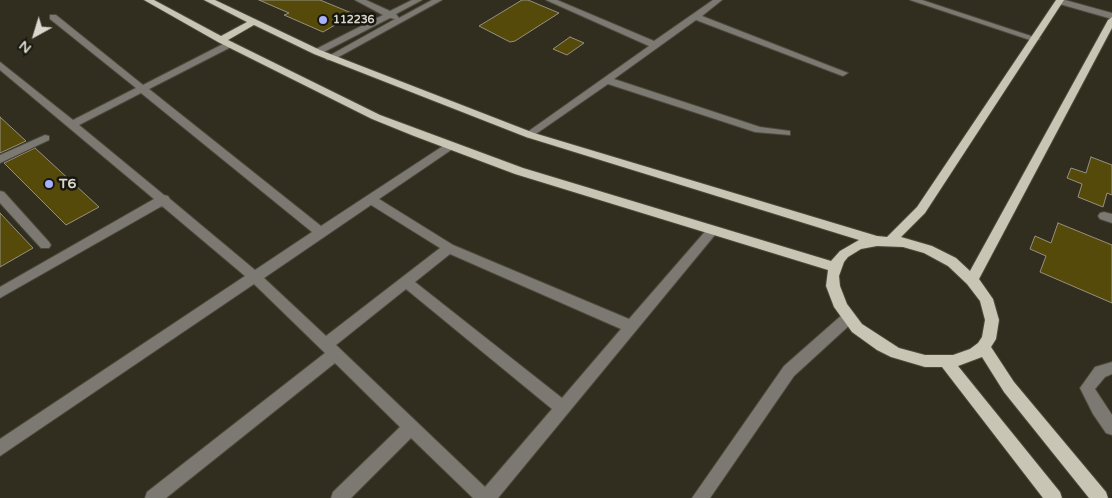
<!DOCTYPE html>
<html>
<head>
<meta charset="utf-8">
<style>
  body { margin:0 }
  #map { position:relative; width:1112px; height:498px; overflow:hidden; background:#312e1f; font-family:"Varela Round",sans-serif }
  canvas { display:block }
  .north { position:absolute; left:10px; top:10px; width:50px; height:50px; -webkit-text-stroke:4px #17160f; paint-order:stroke; rotate:219deg; font-size:14px; font-weight:700; line-height:20px; text-align:center; color:#dad8ce }
  .north::after { content:''; display:block; margin:auto; width:18px; height:22px; background:#dad8ce; clip-path:polygon(50% 0,100% 100%,50% 72%,0 100%) }
</style>
</head>
<body>
<div id="map">
<canvas width="1112" height="498"></canvas>
<div class="north">N</div>
</div>
<script>
const ctx = document.querySelector('canvas').getContext('2d');
ctx.lineJoin = 'round';
function fill(path, color) { ctx.fillStyle = color; ctx.fill(path, 'evenodd'); }
const shape = rows => new Path2D(rows.map(r => 'M' + r).join(''));
function stroke(path, color, width, dash) { ctx.strokeStyle = color; ctx.lineWidth = width; ctx.lineCap = dash ? 'butt' : 'round'; ctx.setLineDash(dash || []); ctx.stroke(path); }
function write(font, color, halo, rows, align = 'center') {
  ctx.font = font + ' "Varela Round",sans-serif'; ctx.lineWidth = 5; ctx.setLineDash([]); ctx.textBaseline = 'middle'; ctx.strokeStyle = halo; ctx.fillStyle = color; for (const [text, x, y, turn = 0] of rows) {
    ctx.save(); ctx.translate(x, y); ctx.rotate((+turn || 0) * Math.PI / 180); ctx.textAlign = isNaN(turn) ? turn : align; if (halo) ctx.strokeText(text, 0, 0); ctx.fillText(text, 0, 0); ctx.restore();
  }
}
const building = shape([
  [259,0,320,0,354,14,323,32,284,15,289,13,259,0],
  [522,0,528,0,559,13,515,41,510,42,479,26,522,0],
  [570,37,584,43,567,55,553,49,570,37],
  [0,117,26,141,0,153,0,117],
  [35,148,99,207,66,225,4,163,35,148],
  [1091,157,1112,165,1112,195,1107,193,1103,207,1078,197,1082,184,1067,178,1071,168,1086,173,1091,157],
  [0,213,33,248,0,267,0,213],
  [1058,223,1112,245,1112,303,1040,272,1046,256,1030,249,1035,236,1051,243,1058,223]
]);
const minor = shape([
  [355,0,366,0,390,11,412,0,422,0,396,14,399,18,432,0,442,0,333,60,327,60,325,58,395,19,390,18,320,54,314,54,314,50,383,15,355,0],
  [546,0,557,0,654,41,713,0,722,0,702,16,848,73,843,76,840,75,696,20,614,79,760,127,790,131,790,135,755,132,608,84,530,138,526,137,526,133,649,46,546,0],
  [910,0,922,0,1040,39,1033,41,910,0],
  [1056,0,1065,0,1112,13,1112,19,1056,3,1056,0],
  [50,15,56,15,143,85,227,42,233,42,233,46,149,89,321,226,446,144,454,144,455,146,454,148,379,199,453,245,629,319,709,227,717,227,719,230,498,498,473,498,411,438,351,498,331,498,333,492,400,427,335,363,166,498,145,498,147,492,325,353,254,284,0,456,0,439,245,276,162,206,0,298,0,287,154,199,0,70,0,62,73,120,136,88,50,19,50,15],
  [141,93,312,232,255,270,170,199,168,196,164,195,79,125,141,93],
  [371,205,440,248,326,336,264,278,371,205],
  [450,254,621,329,562,398,415,282,450,254],
  [406,289,552,409,485,487,336,345,406,289],
  [45,135,49,136,49,140,0,163,0,155,45,135],
  [0,191,4,192,49,242,51,245,49,248,41,248,0,203,0,191],
  [1104,212,1112,214,1112,223,1100,219,1098,216,1100,213,1104,212],
  [848,312,853,314,855,318,853,322,794,376,710,498,692,498,784,366,843,314,848,312],
  [1112,362,1112,374,1105,377,1095,389,1112,415,1112,435,1106,433,1093,414,1080,388,1095,367,1112,362]
]);
const major = shape([
  [144,0,154,0,221,36,247,22,204,0,215,0,320,50,534,133,877,236,887,237,917,207,1056,0,1064,0,925,213,901,237,932,246,956,258,970,271,1108,20,1112,17,1112,28,979,279,993,299,999,320,996,339,991,347,1014,382,1106,492,1108,498,1089,498,1004,392,982,357,958,366,1060,492,1062,498,1043,498,942,367,925,367,891,357,877,350,852,332,834,307,826,286,828,270,515,174,414,136,372,119,218,42,144,0],
  [254,25,314,54,526,137,859,240,840,251,831,261,523,168,380,115,228,40,254,25],
  [877,246,903,247,924,253,948,266,967,284,980,301,985,320,982,337,978,343,970,349,953,355,925,355,899,348,862,324,847,304,840,286,839,276,844,262,848,257,861,249,877,246]
]);
const markers = [
  [323,20,5,"#a7b1fc"],
  [49,184,5,"#a7b1fc"]
];
const farPoinames = [
  ["112236",333,20]
];
const poiNames = [
  ["T6",59,184]
];
fill(building, '#554a09');
stroke(building, '#959180', 1);
stroke(minor, '#4c493b', 2);
stroke(major, '#4c493b', 2);
fill(minor, '#7b7972');
fill(major, '#c8c5b5');
for (const [x, y, r, color] of markers) { const dot = new Path2D(); dot.arc(x, y, r, 0, 2 * Math.PI); ctx.fillStyle = color; ctx.fill(dot); stroke(dot, '#17160f', 2); }
write('bold 11px', '#dad8ce', '#17160f', farPoinames, 'left');
write('bold 14px', '#dad8ce', '#17160f', poiNames, 'left');
</script>
</body>
</html>
